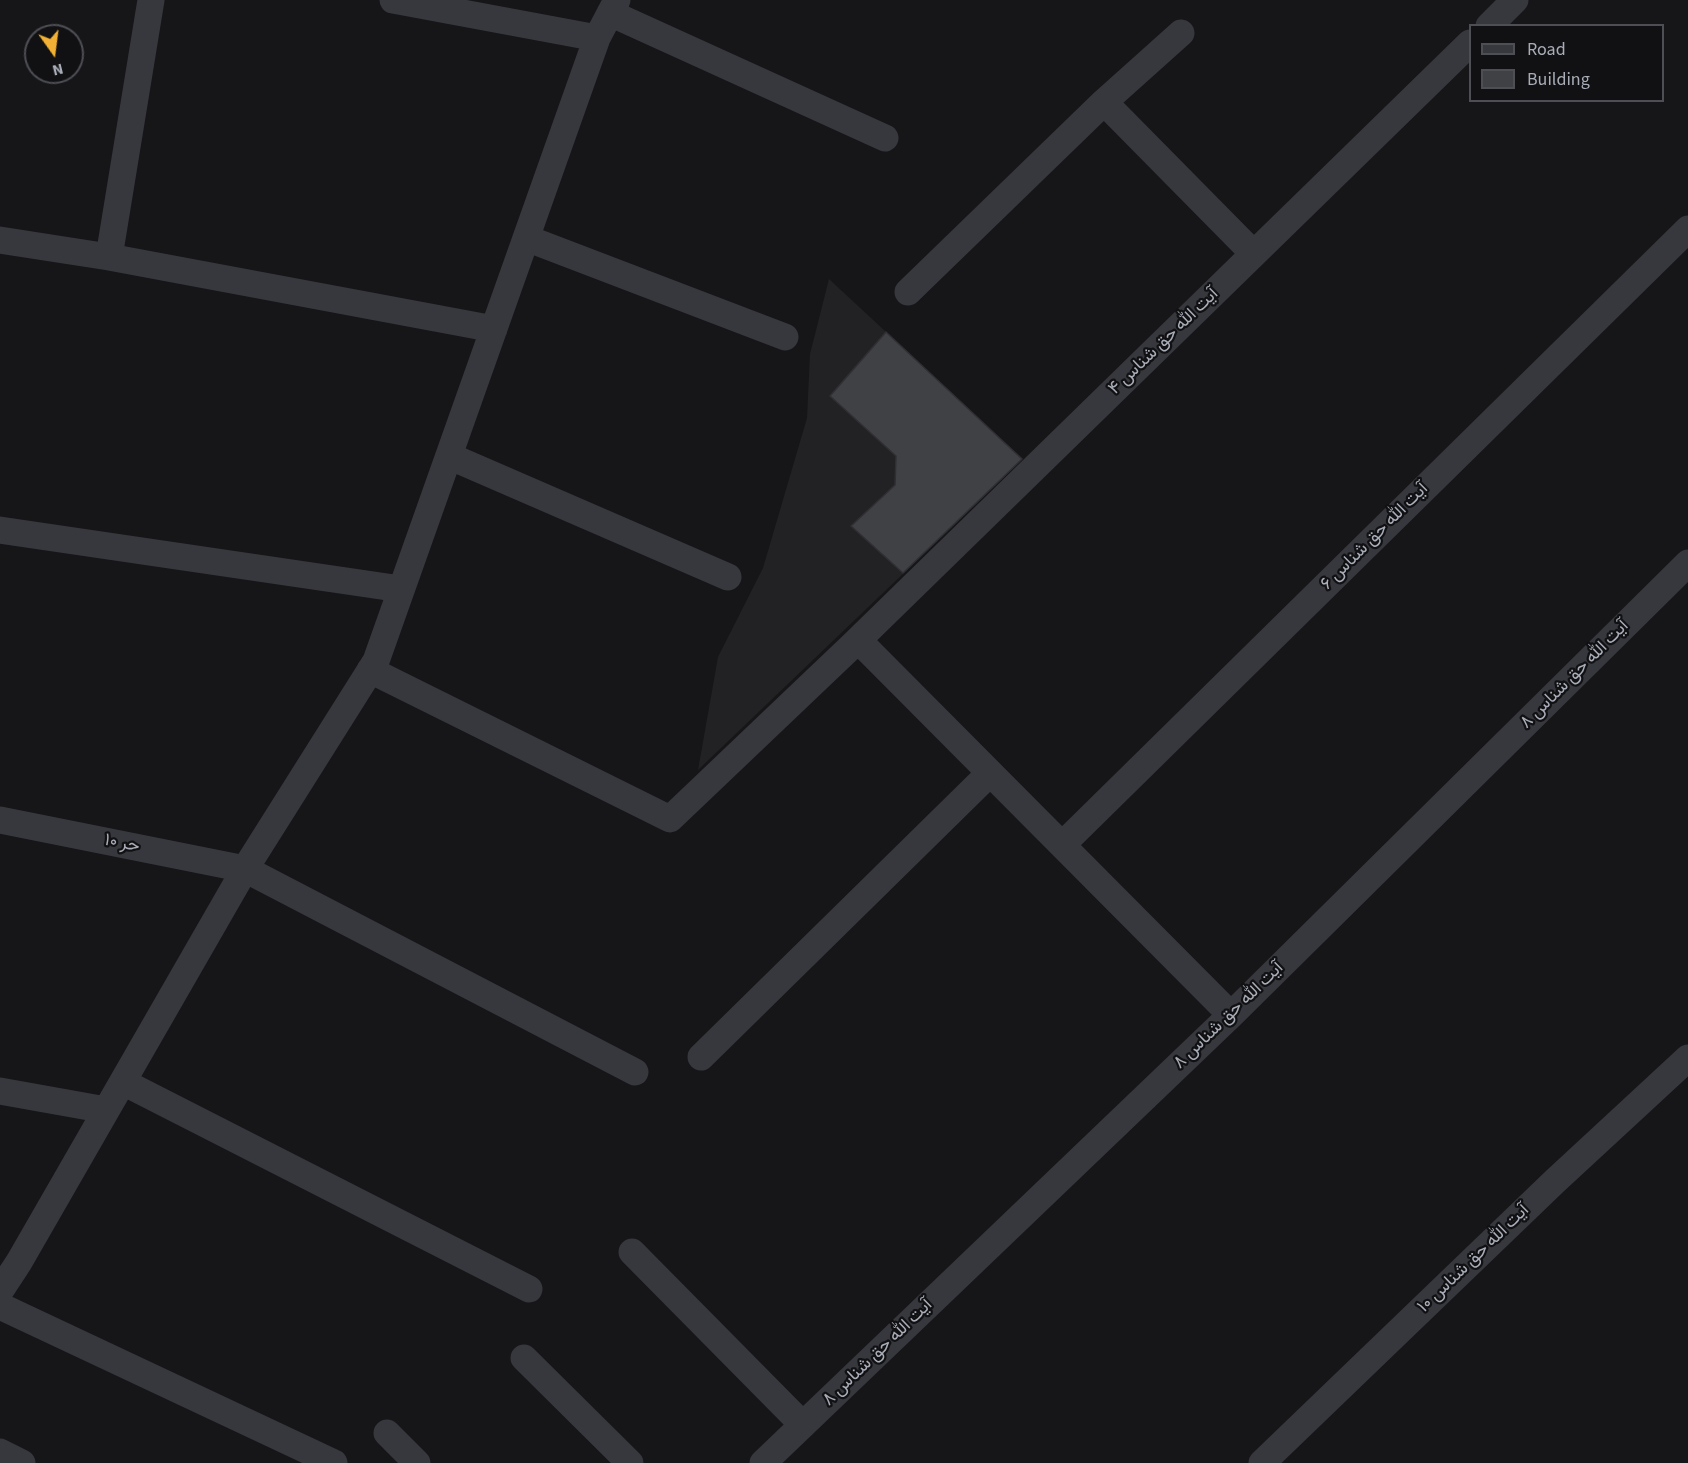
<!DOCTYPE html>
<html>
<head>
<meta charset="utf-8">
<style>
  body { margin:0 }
  #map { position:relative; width:1688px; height:1463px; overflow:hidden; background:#161618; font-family:"Source Sans 3",sans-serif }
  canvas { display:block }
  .legend { position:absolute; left:1469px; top:24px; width:195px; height:78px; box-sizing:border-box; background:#111113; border:2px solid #4d4f55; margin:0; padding:8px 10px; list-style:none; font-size:18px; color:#a8adb8 }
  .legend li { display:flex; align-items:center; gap:12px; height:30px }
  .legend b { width:30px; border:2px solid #4d4f55 }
  .north { position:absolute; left:24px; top:24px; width:60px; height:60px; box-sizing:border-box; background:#111113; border:2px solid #4d4f55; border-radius:50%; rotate:166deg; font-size:16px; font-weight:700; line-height:24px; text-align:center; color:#a8adb8 }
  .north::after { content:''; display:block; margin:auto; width:21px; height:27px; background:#f2b134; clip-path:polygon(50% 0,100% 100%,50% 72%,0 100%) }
</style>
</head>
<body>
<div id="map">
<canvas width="1688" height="1463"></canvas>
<ul class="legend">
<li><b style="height:8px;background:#37383d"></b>Road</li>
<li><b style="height:16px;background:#404145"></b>Building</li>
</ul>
<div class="north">N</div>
</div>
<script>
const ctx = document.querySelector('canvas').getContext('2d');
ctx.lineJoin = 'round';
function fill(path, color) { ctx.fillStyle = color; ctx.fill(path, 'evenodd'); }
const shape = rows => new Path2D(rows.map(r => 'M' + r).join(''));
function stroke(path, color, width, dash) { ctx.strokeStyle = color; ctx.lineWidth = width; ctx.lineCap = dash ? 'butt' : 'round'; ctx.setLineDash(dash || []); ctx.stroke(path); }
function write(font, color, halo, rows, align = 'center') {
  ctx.font = font + ' "Source Sans 3",Vazirmatn,sans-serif'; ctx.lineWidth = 4.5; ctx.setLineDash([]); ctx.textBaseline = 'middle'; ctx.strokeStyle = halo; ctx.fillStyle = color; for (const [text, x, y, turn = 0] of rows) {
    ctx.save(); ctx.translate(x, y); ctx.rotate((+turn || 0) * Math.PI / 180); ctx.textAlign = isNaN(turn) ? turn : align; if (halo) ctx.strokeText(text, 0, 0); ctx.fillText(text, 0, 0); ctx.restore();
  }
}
const built = shape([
  [829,279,1023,459,698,770,718,657,763,568,807,418,810,354]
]);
const building = shape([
  [886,332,1022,459,903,573,851,526,895,485,896,456,830,396,886,332]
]);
const street = shape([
  [393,0,597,38],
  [610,13,885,138],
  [1489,26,1515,0],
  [1104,102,1181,33],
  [526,238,785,337],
  [0,240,109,257,151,0],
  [109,257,494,329],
  [908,292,1104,102,1254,254],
  [449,456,728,577],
  [0,530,401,589],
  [858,640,1470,43],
  [370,670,670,819,858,640,1231,1015],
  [0,820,245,869,635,1072],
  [1062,845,1688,229],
  [701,1057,990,773],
  [123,1082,529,1289],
  [0,1091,106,1110],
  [632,1252,803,1425],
  [0,1291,19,1262,245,869,376,661,597,38,617,0],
  [0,1306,334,1463],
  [524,1358,630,1463],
  [387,1433,417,1463],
  [0,1452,22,1463],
  [763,1463,1231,1015,1688,563],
  [1262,1463,1554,1182,1688,1058]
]);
const streetNames = [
  ["آیت الله حق شناس ۴",1164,342,-44],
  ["آیت الله حق شناس ۶",1375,537,-45],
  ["آیت الله حق شناس ۸",1575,675,-45],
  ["حر ۱۰",122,844,11],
  ["آیت الله حق شناس ۸",1229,1016,-44],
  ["آیت الله حق شناس ۱۰",1474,1259,-44],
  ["آیت الله حق شناس ۸",878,1353,-44]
];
fill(built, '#222225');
fill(building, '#404145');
stroke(building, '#303034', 1.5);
stroke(street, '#37383d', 27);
write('18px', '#a8adb8', '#111113', streetNames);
</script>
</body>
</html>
